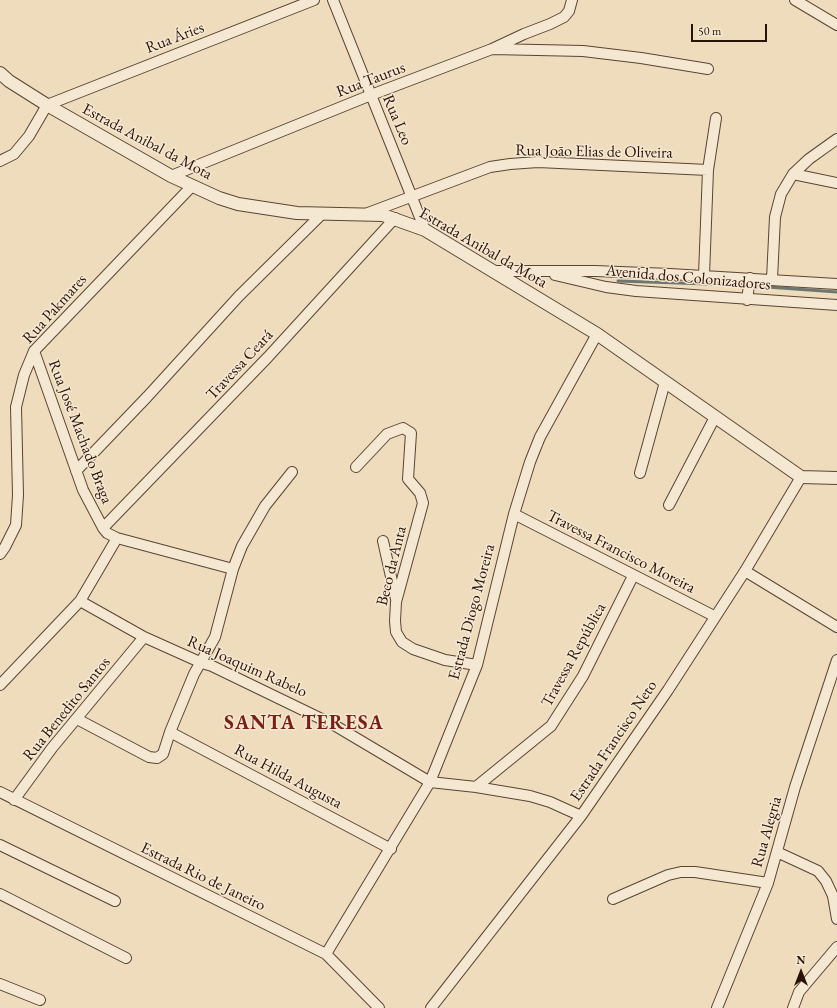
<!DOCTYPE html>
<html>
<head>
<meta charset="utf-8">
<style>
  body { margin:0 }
  #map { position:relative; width:837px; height:1008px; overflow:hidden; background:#efdcbc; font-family:"EB Garamond",serif }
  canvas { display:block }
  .north { position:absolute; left:781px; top:952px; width:40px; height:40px; -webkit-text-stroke:3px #f5e8d3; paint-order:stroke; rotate:0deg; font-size:11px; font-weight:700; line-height:16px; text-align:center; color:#291206 }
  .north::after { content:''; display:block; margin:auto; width:14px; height:18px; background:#291206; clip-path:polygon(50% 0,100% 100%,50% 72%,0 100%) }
  .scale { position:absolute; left:691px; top:24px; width:76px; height:18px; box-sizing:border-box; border:2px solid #291206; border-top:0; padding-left:5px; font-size:12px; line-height:14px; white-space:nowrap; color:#291206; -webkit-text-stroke:3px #f5e8d3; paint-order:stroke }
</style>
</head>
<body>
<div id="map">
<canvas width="837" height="1008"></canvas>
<div class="north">N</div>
<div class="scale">50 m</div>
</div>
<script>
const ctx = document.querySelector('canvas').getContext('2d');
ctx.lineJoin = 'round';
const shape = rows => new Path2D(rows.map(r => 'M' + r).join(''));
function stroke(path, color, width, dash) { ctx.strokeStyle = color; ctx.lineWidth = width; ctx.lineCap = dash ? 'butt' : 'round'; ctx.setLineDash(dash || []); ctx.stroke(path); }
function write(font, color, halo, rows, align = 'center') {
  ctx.font = font + ' "EB Garamond",serif'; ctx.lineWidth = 3; ctx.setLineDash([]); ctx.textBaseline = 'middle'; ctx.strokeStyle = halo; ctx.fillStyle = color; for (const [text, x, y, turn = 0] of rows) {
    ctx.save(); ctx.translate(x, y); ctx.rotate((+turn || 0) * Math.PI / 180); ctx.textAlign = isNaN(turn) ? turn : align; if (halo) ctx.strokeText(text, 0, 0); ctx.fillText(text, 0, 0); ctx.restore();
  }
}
const stream = shape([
  [618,281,739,285,837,292]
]);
const minor = shape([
  [333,0,425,230],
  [795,0,837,25],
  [492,49,583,51,641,58,708,69],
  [0,161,14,154,29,136,47,105,314,0],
  [793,174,837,183],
  [171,176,371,95,492,49,524,34,550,24,564,17,569,11,572,0],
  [368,213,490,167,510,164,538,162,708,170],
  [493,271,595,271,670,274,837,284],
  [555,275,606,287,636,291,837,305],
  [704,275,708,170,716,118],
  [772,279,775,217,781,194,793,174,809,159,837,139],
  [747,300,750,278],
  [34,351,83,490,103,528,107,533,117,538,233,569],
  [356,467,387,434,403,428,411,433,408,479,420,493,423,503,396,602,395,621,396,632,402,642,413,649,445,660,477,665],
  [76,471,147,397,239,296,323,213],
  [640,473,665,382],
  [669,505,715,417],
  [514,514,714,616],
  [103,528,268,357,395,218],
  [383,541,396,599],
  [0,554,5,547,16,525,18,495,16,407,24,375,34,351,192,186],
  [745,571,837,627],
  [80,601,144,637,202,663,212,666,334,725,430,782,476,787,530,796,550,802,581,816],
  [0,685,80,601,117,538],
  [77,719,149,757,157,758,163,754,170,732,194,674,215,637,233,569,242,546,265,506,292,472],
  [170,732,391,849],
  [476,787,551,726,583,676,633,576],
  [0,792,326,954,379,1008],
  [14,800,52,748,144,637],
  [0,845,115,901],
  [777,852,818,871,826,881,833,896,837,919],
  [0,894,126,958],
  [613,899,668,875,681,872,695,872,768,883],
  [326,954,430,782,477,665,514,514,530,462,540,437,597,334],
  [0,984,40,1000],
  [431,1008,581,816,668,690,745,571,801,477],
  [717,1008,768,883,795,787,837,660],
  [793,1008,799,992,837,947]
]);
const tertiary = shape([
  [0,73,9,81,47,105,171,176,219,198,238,204,297,213,383,215,425,230,597,334,801,477,837,478]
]);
const streetNames = [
  ["Rua Áries",175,38,-21],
  ["Rua Taurus",371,80,-21],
  ["Rua Leo",397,120,67],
  ["Estrada Anibal da Mota",147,142,28],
  ["Rua Joāo Elias de Oliveira",594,152,1],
  ["Estrada Anibal da Mota",483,248,30],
  ["Avenida dos Colonizadores",688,278,5],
  ["Rua Pakmares",55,309,-48],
  ["Travessa Ceará",240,365,-47],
  ["Rua José Machado Braga",80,432,69],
  ["Travessa Francisco Moreira",621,552,27],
  ["Beco da Anta",392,566,-76],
  ["Estrada Diogo Moreira",472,612,-75],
  ["Travessa República",574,655,-61],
  ["Rua Joaquim Rabelo",247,667,24],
  ["Rua Benedito Santos",67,709,-51],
  ["Estrada Francisco Neto",614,741,-56],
  ["Rua Hilda Augusta",288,777,28],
  ["Rua Alegria",767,832,-74],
  ["Estrada Rio de Janeiro",203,877,26]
];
const districtNames = [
  ["SANTA TERESA",304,724]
];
stroke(stream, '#6d776f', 3);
stroke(minor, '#5a4434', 12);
stroke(tertiary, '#5a4434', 14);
stroke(minor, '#f5e8d3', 10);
stroke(tertiary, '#f5e8d3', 12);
write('16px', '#291206', '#f5e8d3', streetNames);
ctx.letterSpacing = '1px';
write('bold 20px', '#7a1f14', '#f5e8d3', districtNames);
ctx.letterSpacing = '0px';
</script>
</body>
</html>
